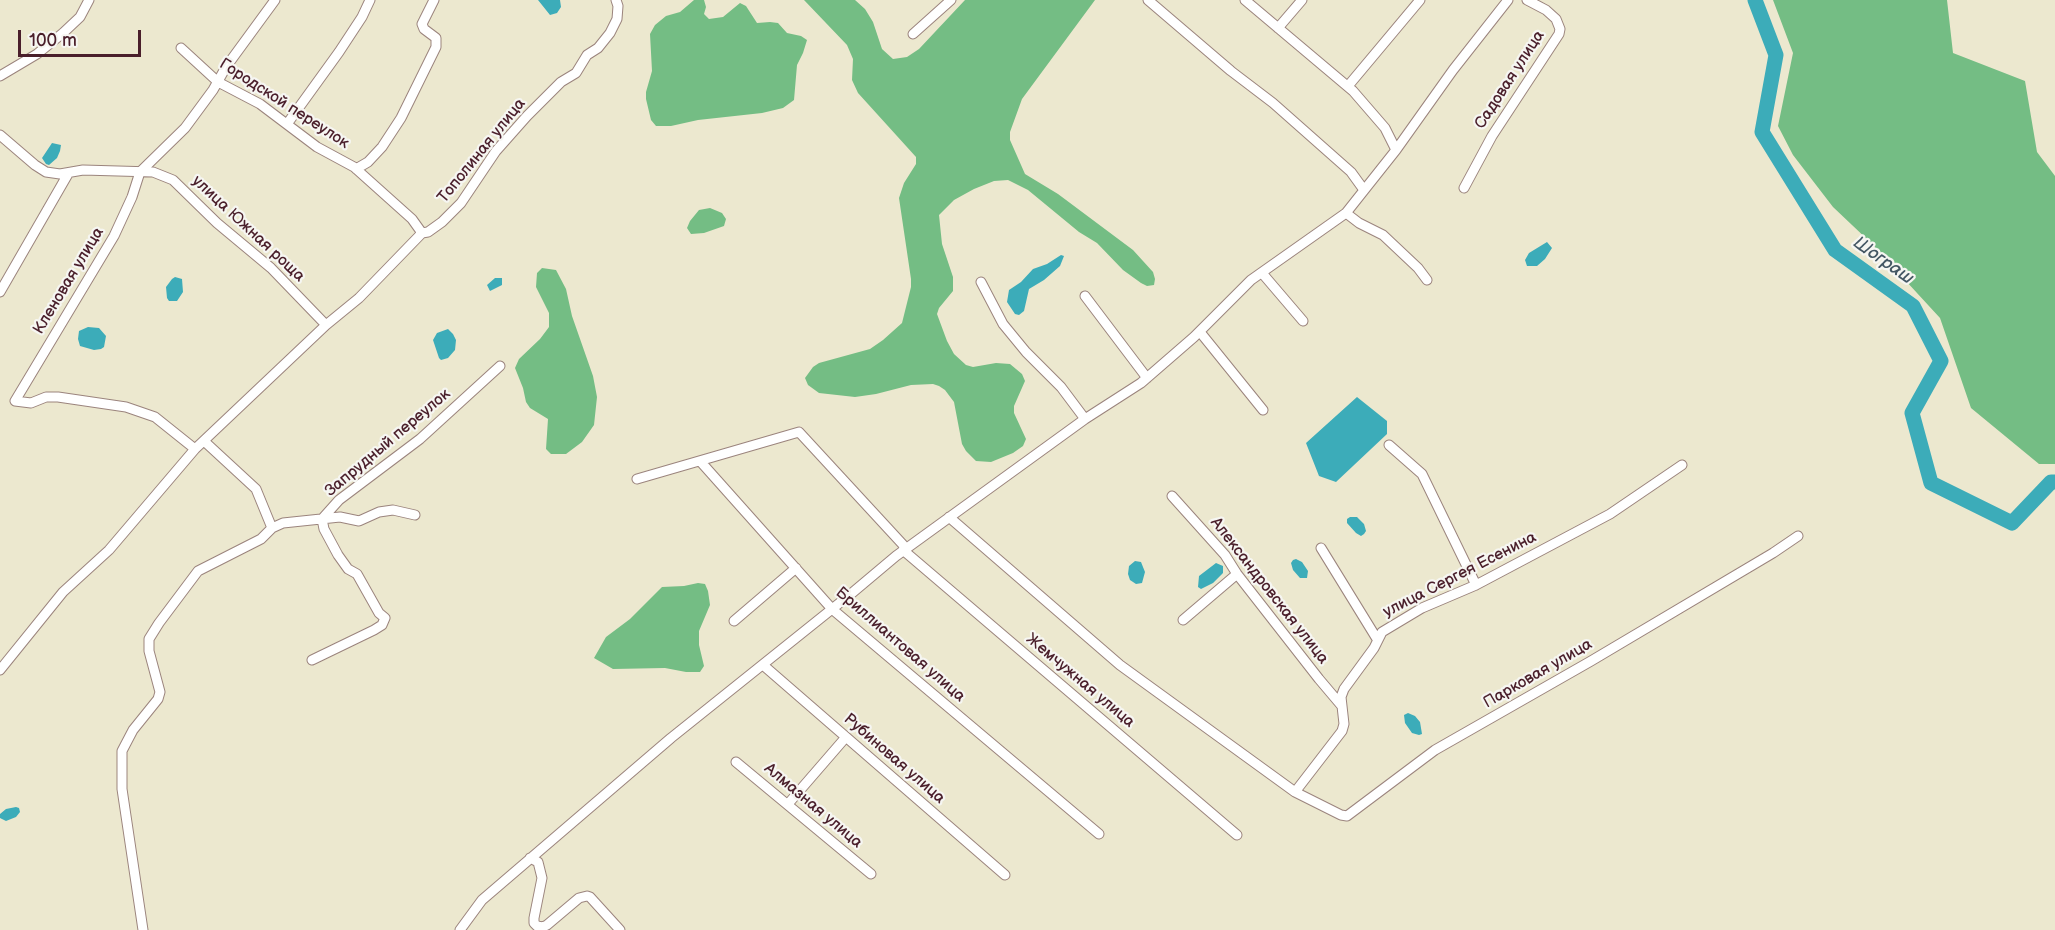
<!DOCTYPE html>
<html>
<head>
<meta charset="utf-8">
<style>
  body { margin:0 }
  #map { position:relative; width:2055px; height:930px; overflow:hidden; background:#ece8cf; font-family:"Balsamiq Sans",sans-serif }
  canvas { display:block }
  .scale { position:absolute; left:18px; top:30px; width:123px; height:27px; box-sizing:border-box; border:3px solid #4a1f2b; border-top:0; padding-left:8px; font-size:18px; line-height:21px; white-space:nowrap; color:#4a1f2b; -webkit-text-stroke:4px #f6f6f2; paint-order:stroke }
</style>
</head>
<body>
<div id="map">
<canvas width="2055" height="930"></canvas>
<div class="scale">100 m</div>
</div>
<script>
const ctx = document.querySelector('canvas').getContext('2d');
ctx.lineJoin = 'round';
function fill(path, color) { ctx.fillStyle = color; ctx.fill(path, 'evenodd'); }
const shape = rows => new Path2D(rows.map(r => 'M' + r).join(''));
function stroke(path, color, width, dash) { ctx.strokeStyle = color; ctx.lineWidth = width; ctx.lineCap = dash ? 'butt' : 'round'; ctx.setLineDash(dash || []); ctx.stroke(path); }
function write(font, color, halo, rows, align = 'center') {
  ctx.font = font + ' "Balsamiq Sans",sans-serif'; ctx.lineWidth = 4.5; ctx.setLineDash([]); ctx.textBaseline = 'middle'; ctx.strokeStyle = halo; ctx.fillStyle = color; for (const [text, x, y, turn = 0] of rows) {
    ctx.save(); ctx.translate(x, y); ctx.rotate((+turn || 0) * Math.PI / 180); ctx.textAlign = isNaN(turn) ? turn : align; if (halo) ctx.strokeText(text, 0, 0); ctx.fillText(text, 0, 0); ctx.restore();
  }
}
const forest = shape([
  [694,0,704,0,706,7,704,14,709,19,723,17,740,3,746,6,757,23,770,22,778,23,787,33,801,36,807,40,803,53,797,65,794,100,783,108,762,113,698,120,671,126,656,126,651,120,646,99,646,92,652,71,650,34,655,25,666,16,680,12],
  [804,0,855,0,865,9,873,22,882,49,893,59,907,57,919,49,965,0,1095,0,1022,99,1010,132,1010,140,1025,174,1058,194,1133,250,1153,272,1155,279,1154,285,1147,286,1141,283,1123,270,1097,243,1079,232,1028,190,1008,180,994,181,974,189,954,200,939,215,942,244,953,277,953,291,939,308,937,314,947,341,954,354,966,365,973,367,996,363,1010,364,1022,374,1025,381,1014,406,1014,413,1026,439,1023,446,1013,453,991,462,976,461,966,451,962,444,954,402,945,390,939,386,933,384,911,385,876,394,855,397,819,393,808,385,805,378,813,367,819,363,870,349,883,340,902,323,911,287,911,279,899,198,904,183,916,164,916,157,858,93,852,80,853,59,847,45],
  [1773,0,1947,0,1953,53,2025,81,2037,152,2055,176,2055,464,2039,464,1971,408,1940,318,1871,243,1833,207,1793,155,1778,126,1793,53],
  [710,208,722,213,726,219,724,226,704,233,691,234,687,228,690,221,699,210],
  [542,268,556,270,566,289,572,316,593,376,597,397,594,425,582,442,566,454,551,454,546,449,548,419,530,408,526,402,523,388,515,368,519,359,540,339,549,327,549,313,536,287,537,273],
  [698,583,705,584,708,591,710,605,699,631,699,645,704,666,700,672,686,672,665,668,613,669,594,658,606,637,630,619,662,587,684,586]
]);
const water = shape([
  [538,0,560,0,561,7,557,13,550,15],
  [52,143,61,145,60,151,57,158,49,165,46,164,42,158],
  [1547,242,1552,248,1545,259,1537,266,1527,266,1525,260,1529,253],
  [1061,255,1064,256,1060,266,1044,280,1029,289,1024,311,1019,315,1015,314,1007,302,1009,290,1021,282,1033,269,1047,264],
  [175,277,182,279,183,292,177,301,169,301,167,298,166,287,172,279],
  [495,278,502,278,502,285,490,291,487,285],
  [88,327,99,328,106,336,104,347,101,349,94,350,80,346,78,339,79,331],
  [448,329,453,334,456,340,455,350,448,358,441,360,439,358,433,340,437,333],
  [1357,397,1387,421,1387,434,1336,482,1319,476,1306,443],
  [1350,517,1357,517,1364,524,1366,531,1364,534,1361,536,1356,533,1347,523,1347,519],
  [1296,559,1302,562,1308,571,1307,578,1300,578,1293,570,1291,563,1293,560],
  [1135,561,1141,562,1145,572,1142,583,1136,584,1130,580,1128,574,1129,566],
  [1216,563,1223,566,1223,573,1213,583,1201,589,1198,587,1199,576],
  [1408,713,1415,716,1420,722,1422,734,1419,735,1412,733,1405,723,1404,715],
  [16,807,19,808,20,812,16,817,6,821,0,818,0,814,6,809]
]);
const river = shape([
  [1755,0,1776,55,1762,132,1835,250,1913,306,1941,361,1912,413,1931,483,2012,523,2051,482,2055,482]
]);
const street = shape([
  [1148,0,1231,71,1273,103,1351,172,1364,190],
  [1245,0,1353,91,1385,128,1396,150],
  [1278,28,1302,0],
  [913,34,951,0],
  [181,48,218,82,260,104,317,147,354,167,412,219,422,233],
  [0,76,37,54,63,33,80,17,89,0],
  [1348,86,1420,0],
  [287,124,339,52,362,17,370,0],
  [0,135,35,165,46,172,60,174,83,170,153,172,173,180,217,223,271,268,326,325],
  [356,169,368,162,382,147,401,118,436,47,436,38,424,29,422,24,434,0],
  [140,172,132,197,114,236,15,401,31,403,46,397,58,397,126,407,155,417,195,449],
  [140,172,185,128,213,90,226,67,275,0],
  [1464,188,1492,136,1559,34,1560,29,1556,19,1546,10,1527,0],
  [1346,213,1359,223,1383,235,1418,268,1427,280],
  [1262,273,1303,321],
  [981,282,1003,324,1026,352,1061,387,1085,419],
  [0,292,68,174],
  [1085,296,1147,378],
  [1200,332,1263,410],
  [1389,445,1422,474,1476,585],
  [700,461,832,609,1099,834],
  [637,479,799,432,906,548],
  [1172,496,1225,555,1237,574,1319,679,1341,705],
  [949,517,1120,665,1295,792,1341,815,1347,816,1435,750,1591,661,1773,553,1798,536],
  [272,528,283,523,340,517,359,521,379,512,393,510,415,515],
  [1321,548,1377,639],
  [903,550,1237,835],
  [1183,620,1237,574],
  [734,621,796,568],
  [312,660,374,630,382,625,385,618,379,613,357,574,348,569,338,555,324,529,322,519,339,500,420,439,500,366],
  [763,665,1005,875],
  [0,670,63,592,109,550,195,449,326,325,359,298,422,233,428,232,442,222,461,203,496,151,527,116,561,82,576,73,587,55,598,48,610,33,617,19,618,6,616,0],
  [736,762,871,874],
  [1295,792,1342,731,1344,724,1341,697,1344,689,1374,648,1382,632,1422,608,1476,585,1610,514,1682,465],
  [788,804,846,737],
  [530,858,538,862,542,878,534,918,534,923,537,926,543,927,547,925,579,898,587,896,590,897,620,930],
  [143,930,122,789,122,751,133,730,158,699,160,692,149,651,149,639,159,623,198,571,261,539,272,528,256,489,204,441],
  [460,930,482,900,671,738,852,593,896,556,1085,419,1141,383,1194,337,1251,280,1346,213,1396,150,1453,70,1508,0]
]);
const streetNames = [
  ["Садовая улица",1510,80,-57],
  ["Городской переулок",284,104,33],
  ["Тополиная улица",482,151,-51],
  ["улица Южная роща",248,229,43],
  ["Кленовая улица",69,281,-59],
  ["Запрудный переулок",388,443,-40],
  ["улица Сергея Есенина",1460,575,-27],
  ["Александровская улица",1269,591,52],
  ["Бриллиантовая улица",900,645,41],
  ["Парковая улица",1538,674,-30],
  ["Жемчужная улица",1080,681,40],
  ["Рубиновая улица",894,759,41],
  ["Алмазная улица",813,806,40]
];
const waterNames = [
  ["Шограш",1883,261,35]
];
fill(forest, '#74bd84');
fill(water, '#3cacb9');
stroke(river, '#3cacb9', 15);
stroke(street, '#9b847d', 11);
stroke(street, '#fff', 9);
write('16px', '#4a1f2b', '#f6f6f2', streetNames);
write('italic 18px', '#445764', '#f6f6f2', waterNames);
</script>
</body>
</html>
